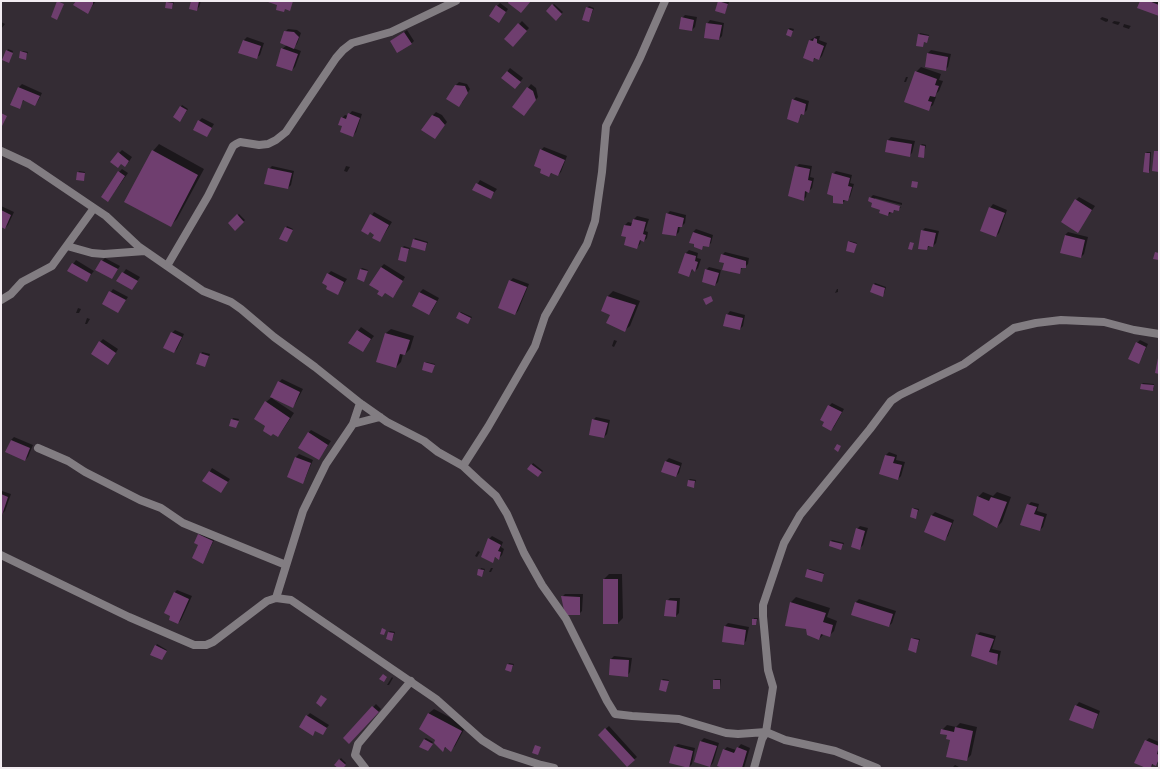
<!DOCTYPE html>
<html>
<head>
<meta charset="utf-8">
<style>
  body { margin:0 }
  #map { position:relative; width:1160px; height:769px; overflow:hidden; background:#342c34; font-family:"Sofia Sans Condensed",sans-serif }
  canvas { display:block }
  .frame { position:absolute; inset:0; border:2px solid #f2ecf1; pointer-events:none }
</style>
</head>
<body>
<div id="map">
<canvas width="1160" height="769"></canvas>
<div class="frame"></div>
</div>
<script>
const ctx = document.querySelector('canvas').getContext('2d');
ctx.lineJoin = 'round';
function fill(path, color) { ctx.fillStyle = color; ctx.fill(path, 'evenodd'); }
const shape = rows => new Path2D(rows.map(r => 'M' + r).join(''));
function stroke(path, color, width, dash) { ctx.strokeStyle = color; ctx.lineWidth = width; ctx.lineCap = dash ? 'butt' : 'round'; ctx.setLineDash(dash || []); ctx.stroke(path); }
const shadow = shape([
  [77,1,96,1,88,12],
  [168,1,174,2,172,8,167,2],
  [192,1,201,1,199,7,196,10],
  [719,1,729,2,725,13,716,10],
  [1141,1,1159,1,1159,15],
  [500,3,508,9,502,18,497,6],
  [554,4,563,12,556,19,547,11],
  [589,6,594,8,589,21,587,8],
  [685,15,697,17,695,27,692,30,682,18],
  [1102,17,1108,19,1108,21,1106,22,1100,19],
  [710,20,724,23,722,36,719,39,707,24],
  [522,21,529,28,513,46,505,39],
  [1114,21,1120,22,1119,24,1118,25,1112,23],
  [1,22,5,24,1,29],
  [1124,24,1131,26,1130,27,1129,29,1123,27],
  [790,28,794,29,791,36,788,29],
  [288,29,297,30,301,33,297,44,293,48,301,51,295,67,292,70,282,49,287,45,285,32],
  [407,30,414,41,411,44,391,41],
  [920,33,929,35,928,40,924,41,922,46,919,35],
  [817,36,820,36,819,40,827,43,822,56,819,59,816,58,813,60,804,57,810,40],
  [247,37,264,43,260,55,256,58,240,52,244,40],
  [8,49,13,51,10,60,7,51],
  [931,50,951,54,948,67,945,70,926,66,928,53],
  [23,51,28,52,25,59,21,52],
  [921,67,941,74,939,80,943,81,939,91,934,96,936,97,933,105,928,109,916,72],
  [510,68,523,78,518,85,502,78],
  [906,77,908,77,906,82,904,82],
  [459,82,467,84,470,89,462,103,456,85],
  [22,84,42,93,38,101,35,104,24,100,19,107,11,104,19,87],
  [531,84,536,88,538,97,527,112,513,107],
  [796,97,809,101,807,110,804,113,802,113,800,118,797,121,793,100],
  [182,105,188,109,181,120,174,117],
  [352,111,362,114,356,132,353,136,343,126,342,118,345,115,348,116],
  [436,112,442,115,447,122,435,138,433,115],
  [202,118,214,124,207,136,199,121],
  [891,137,915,141,912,153,909,156,886,151,888,140],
  [159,144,204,169,177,219,170,226,153,151],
  [922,144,926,145,923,157,921,145],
  [544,147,567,156,561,172,558,175,552,173,549,176,542,168,541,150],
  [122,150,132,157,128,163,119,153],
  [1147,152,1151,152,1150,170,1149,172,1146,153],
  [799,164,812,166,810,177,814,178,812,188,809,191,807,191,806,197,803,200,796,167],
  [272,166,294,171,291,185,288,188,269,169],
  [346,166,350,167,347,172,344,171],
  [122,169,128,173,108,201,119,172],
  [79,171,85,172,84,180,78,173],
  [836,171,852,175,850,183,854,184,850,197,842,203,833,174],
  [480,180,497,189,490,198,474,190],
  [873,195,902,203,902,205,875,198,875,200,901,207,898,210,895,210,888,215,870,198],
  [1079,197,1095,206,1078,231,1076,200],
  [993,204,1007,210,999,233,996,236,990,208],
  [1,206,14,212,8,225,5,228,1,226],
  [670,211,686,215,685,223,682,226,680,226,679,232,676,235,667,214],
  [374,212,392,222,380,241,376,234,370,231,362,231],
  [239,214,245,220,235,229,229,223],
  [637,216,649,219,645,231,648,232,647,238,644,241,641,240,640,244,637,247,628,237,625,225,628,222,632,223,634,219],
  [287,226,293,229,287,241,281,238],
  [925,228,939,231,936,243,933,246,930,246,926,249,922,231],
  [696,229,713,235,711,243,708,246,704,245,702,248,694,243,691,242,693,232],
  [1068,232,1088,237,1084,254,1081,257,1065,235],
  [415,238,428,242,425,250,414,240],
  [850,241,857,243,854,252,849,242],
  [404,246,410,248,405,261,402,248],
  [689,250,698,253,697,258,701,259,698,268,695,271,693,269,689,276,686,253],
  [725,252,749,258,748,264,745,267,743,267,739,272,725,263,722,255],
  [105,258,120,266,112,278,102,261],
  [76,260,94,271,86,281,69,270],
  [384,264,405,277,396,293,380,291,381,267],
  [709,267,721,270,718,282,715,285,706,270],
  [362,268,368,270,364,281,361,269],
  [126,269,140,277,132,289,118,281],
  [331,271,347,279,337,294,328,274],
  [513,278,529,284,518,311,515,314,499,307,510,281],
  [875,283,886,287,884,294,874,284],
  [113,289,128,297,118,312,103,303],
  [423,289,439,298,432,311,429,314,413,306,420,292],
  [837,289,838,289,838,292,835,293],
  [613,291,640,301,630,326,625,330,611,314,602,311,608,296],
  [78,308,81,309,79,313,76,313],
  [730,311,745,315,743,326,740,329,727,315],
  [461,312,472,317,468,323,460,313],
  [87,318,90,319,87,324,85,324],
  [361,327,374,336,362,351,349,342],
  [391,329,414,336,410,349,405,354,403,354,401,362,396,367,378,361,386,333],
  [175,330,184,334,177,349,174,352,172,333],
  [103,339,118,349,111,361,100,342],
  [614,340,617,341,614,347,612,346],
  [1140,340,1148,344,1141,359,1138,362,1137,343],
  [202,352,210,354,205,366,197,364],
  [426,362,435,364,432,372,425,363],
  [282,379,303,389,295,404,292,407,274,398,273,399,294,413,282,431,278,436,267,426,266,402,272,397,279,382],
  [1143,383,1154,384,1154,389,1152,390,1142,384],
  [832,403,844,409,834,427,831,430,829,406],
  [596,417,610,420,607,434,604,437,593,420],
  [233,418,239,419,236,427,230,425],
  [311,430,331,441,319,459,308,433],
  [14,437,33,445,28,457,25,460,6,452,11,440],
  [889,452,897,455,896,460,905,462,901,476,898,479,886,455],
  [299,454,313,460,305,479,302,482,288,477,296,457],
  [669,458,682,463,679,473,676,476,666,461],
  [533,463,543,471,538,476,529,469],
  [212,468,230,479,221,492,204,481],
  [690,479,696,480,694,487,689,480],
  [2,491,11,494,5,511,2,514,1,492],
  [983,492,993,496,997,492,1011,497,1002,522,997,527,978,497],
  [1031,502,1039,504,1037,511,1047,514,1043,527,1040,530,1028,505],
  [914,508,919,509,916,518,913,509],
  [935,512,954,520,948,536,945,539,925,531,932,515],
  [860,526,868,528,863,545,860,548,857,529],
  [202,531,215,538,205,559,202,562,199,545,195,543],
  [492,536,503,542,501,547,504,549,502,555,499,558,496,557,492,561,489,539],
  [832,540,844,543,842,547,841,548,831,541],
  [478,551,480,552,477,557,475,556],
  [481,568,485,569,482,576,478,575],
  [491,568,493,568,491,572,489,572],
  [809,569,824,573,822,580,808,570],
  [609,574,622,574,623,618,618,623,604,623,604,579],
  [177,590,192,596,181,620,178,623,174,593],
  [565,594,583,594,582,611,579,614,562,597],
  [796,597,830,608,827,617,837,621,834,631,830,635,824,634,819,639,807,628,786,625,791,602],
  [670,598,680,598,679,613,676,616,667,601],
  [859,599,896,611,892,623,889,626,852,614,856,602],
  [754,618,758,618,756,624,753,624],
  [728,623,749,627,746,641,743,644,725,626],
  [390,631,395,632,392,640,389,632],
  [980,632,996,636,992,649,1001,651,999,660,996,663,977,635],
  [914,638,920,639,916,651,912,639],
  [157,644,167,650,163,658,156,646],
  [614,656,632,658,630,672,627,676,611,659],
  [509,663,514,664,511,670,506,669],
  [392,677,393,678,389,685,387,685],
  [663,679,669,680,666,691,662,680],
  [715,679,721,679,720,687,719,688,714,680],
  [1079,702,1100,711,1095,724,1092,728,1076,706],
  [376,704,381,709,349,743,344,738],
  [434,709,466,726,455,746,451,750,447,747,443,750,437,738,420,729,429,713],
  [310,713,329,725,322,734,316,730,312,734,307,716],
  [960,723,977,727,971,755,966,760,948,734,942,730,947,725,956,727],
  [609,726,637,757,627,766,599,735],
  [426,738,433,742,428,750,424,739],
  [704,738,719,743,713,763,710,766,695,761,701,741],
  [1149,738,1159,742,1159,762,1156,765,1154,764,1150,768,1148,768,1146,741],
  [678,744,695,748,692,764,689,767,674,747],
  [741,744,750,748,744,768,726,768,724,750,727,747,736,750],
  [341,758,346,763,342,768,339,768,335,764],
  [955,765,961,768,952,768]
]);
const building = shape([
  [57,1,64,4,57,20,51,17],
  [76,1,93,1,93,4,88,14,73,5],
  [191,1,199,1,197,11,189,9],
  [268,1,293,1,290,11,285,9,284,12,276,10,277,5,268,2],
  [509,1,531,1,521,13,508,3],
  [718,1,728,4,725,14,715,11],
  [1140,1,1149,1,1159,5,1159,16,1137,8],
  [166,2,173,3,172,9,165,8],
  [552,4,562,14,556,21,546,11],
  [496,5,506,12,499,23,489,16],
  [586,7,593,9,589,22,582,20],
  [681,17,694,20,692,31,679,29],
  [518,23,527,31,513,47,504,39],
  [706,23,722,25,719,40,704,38],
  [788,29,793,31,791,37,786,35],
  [284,31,294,32,299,37,294,49,280,43],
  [404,32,412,44,397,53,390,41],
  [918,34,929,36,927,43,924,42,923,47,916,46],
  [814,38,817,39,817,43,824,46,819,60,814,58,813,62,803,58,809,40,813,41],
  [243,40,261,46,257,59,238,53],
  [281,48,298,54,292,71,276,66],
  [6,50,13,53,9,63,2,60],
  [20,51,27,53,26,60,19,58],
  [927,53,948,57,946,71,925,67],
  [507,71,521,82,515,89,501,78],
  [915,71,937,79,935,85,939,86,935,97,930,96,928,101,932,102,929,111,904,102],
  [455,85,465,86,468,93,459,107,446,99],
  [18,87,40,96,35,106,23,100,20,109,10,105],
  [527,87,533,91,536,100,524,116,512,107],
  [792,99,806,104,804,115,801,114,798,123,787,119],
  [180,106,187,110,180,122,173,117],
  [1,113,7,116,1,128],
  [348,113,360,118,353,137,340,132,342,126,338,125,341,117,346,119],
  [432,115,439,118,445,125,435,139,421,130],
  [198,120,212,128,207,137,193,130],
  [887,140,912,144,910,157,885,152],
  [920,145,925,146,924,158,918,157],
  [540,149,565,160,558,176,551,173,549,177,540,173,541,169,534,166],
  [152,150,198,175,171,227,124,202],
  [1154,151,1159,151,1159,172,1152,171],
  [118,152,129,161,125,167,121,164,118,168,110,162],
  [1145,153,1150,153,1149,173,1143,172],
  [795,166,810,169,808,180,812,181,809,193,805,191,804,201,788,196],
  [268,168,292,173,288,189,264,184],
  [118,171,125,176,108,202,101,197],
  [77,172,85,173,84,181,76,180],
  [832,173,850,178,848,186,852,187,848,201,843,200,843,204,833,203,833,196,827,194],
  [912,181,918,182,917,188,911,187],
  [476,183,494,192,491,199,472,190],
  [869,197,900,206,899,211,894,210,893,213,889,212,888,216,879,213,880,210,871,207,872,203,868,201],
  [1075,199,1092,210,1078,233,1061,222],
  [989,207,1005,213,996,237,980,231],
  [1,210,11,215,5,229,1,227],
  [666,213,684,218,682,227,678,227,676,236,662,234],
  [237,214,244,222,235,231,228,223],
  [370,214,389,225,380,242,372,238,374,235,370,232,368,235,361,231],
  [633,219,646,222,643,234,646,235,644,242,640,240,637,249,624,245,626,237,621,236,624,225,631,226],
  [285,227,293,230,287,242,279,239],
  [921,230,936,233,933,247,928,246,927,250,918,249],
  [693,232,711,238,709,247,703,246,702,250,694,247,694,244,689,243],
  [1065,235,1085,240,1081,258,1060,253],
  [413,239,427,243,425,251,411,247],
  [848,241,857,244,854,253,846,251],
  [910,242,914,243,912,250,908,249],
  [401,247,409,249,406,262,398,260],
  [1155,252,1159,253,1159,260,1153,259],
  [685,253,696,256,695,261,698,262,695,272,692,269,689,277,678,273],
  [721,254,746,261,746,268,741,268,740,274,722,270,724,263,719,262],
  [101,260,118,269,112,279,95,270],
  [72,263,91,274,87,282,67,271],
  [381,267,403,281,393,298,385,293,382,297,377,294,379,291,369,285],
  [360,269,368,271,364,282,357,279],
  [705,269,719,273,715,286,702,282],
  [122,272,138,281,132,290,116,281],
  [327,273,344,282,338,295,326,289,327,286,322,283],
  [509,280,527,287,515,315,498,308],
  [873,284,885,288,883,297,870,292],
  [109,291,126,300,118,313,102,304],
  [419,292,437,301,429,315,412,306],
  [607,296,636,305,625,332,606,323,610,315,601,311],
  [711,296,713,301,706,305,703,299],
  [459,312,471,318,468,324,456,318],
  [726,314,743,318,740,330,723,326],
  [357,330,371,339,363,352,348,343],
  [171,332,182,337,174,353,163,348],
  [385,333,410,340,405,355,400,354,396,368,376,362],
  [99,341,116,353,108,365,91,354],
  [1136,342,1146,347,1139,364,1128,359],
  [200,353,209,356,205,367,196,364],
  [1158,358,1159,358,1159,374,1155,373],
  [424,362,435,365,432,373,422,370],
  [278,381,300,392,293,408,270,397],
  [1141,384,1154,385,1153,391,1140,389],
  [265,401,290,418,278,437,273,434,271,436,263,431,265,426,254,419],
  [828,405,842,412,831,431,822,426,824,422,820,420],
  [231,419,239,421,236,428,229,426],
  [592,419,608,423,604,438,589,435],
  [308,432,328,445,319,460,298,448],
  [11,440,30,448,25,461,5,452],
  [837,444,841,446,838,452,834,449],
  [885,455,895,457,893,463,902,465,898,480,879,474],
  [295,457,311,463,303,484,287,477],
  [665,461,680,466,676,477,661,472],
  [531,464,542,472,538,477,527,469],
  [209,471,228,482,221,493,202,481],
  [688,480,695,481,694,488,687,486],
  [1,494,8,497,1,518],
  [977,496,989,501,991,497,1007,502,997,528,973,515],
  [1027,504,1037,507,1034,514,1044,517,1040,531,1020,525],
  [912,508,918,510,916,519,910,517],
  [931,515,952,523,945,541,924,532],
  [856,528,865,531,860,550,851,547],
  [198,534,213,541,203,564,192,558,198,545,194,543],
  [488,538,501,545,498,551,501,552,499,560,495,557,493,563,481,557],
  [830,541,843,544,841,550,829,546],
  [478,569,484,570,482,577,477,575],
  [807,569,824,574,822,582,805,577],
  [603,579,618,579,618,624,603,624],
  [174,592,189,599,178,624,169,620,170,616,164,613],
  [561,596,580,597,580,615,565,615],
  [666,600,677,601,676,617,664,616],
  [790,602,826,613,823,622,833,625,830,637,821,634,819,640,807,635,806,629,785,626],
  [855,602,893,614,889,627,851,615],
  [752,619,757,619,756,625,752,625],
  [724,626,746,630,744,645,722,642],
  [382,628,386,630,384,635,380,634],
  [388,632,394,633,392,641,386,639],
  [976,634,994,639,989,652,998,654,997,665,971,656],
  [911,638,919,640,916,653,908,650],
  [155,645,167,651,162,660,150,655],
  [610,659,629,660,628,677,609,675],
  [507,664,513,665,511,672,505,670],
  [383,674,387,677,384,682,379,679],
  [661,680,669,681,666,692,659,690],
  [713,680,720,680,720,689,713,689],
  [321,695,327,699,321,707,316,703],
  [1075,705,1098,714,1093,729,1069,720],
  [372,706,379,712,349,744,343,738],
  [428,713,462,731,451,752,445,747,443,752,434,743,435,740,419,729],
  [306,715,327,728,323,735,315,731,313,736,299,727],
  [955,727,973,731,967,761,946,757,950,740,946,739,947,735,940,734,941,729,954,732],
  [605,728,635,760,627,767,598,735],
  [424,739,433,744,428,751,419,747],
  [1145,740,1159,746,1157,754,1159,755,1159,759,1156,766,1152,764,1151,768,1146,768,1134,763],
  [700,741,717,746,710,767,694,762],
  [535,745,541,747,538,755,532,753],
  [674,746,693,751,689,768,669,763],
  [737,747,747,751,742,768,723,768,717,766,723,749,734,753],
  [339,759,346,765,343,768,338,768,334,765]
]);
const minor = shape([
  [1,151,29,164,94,208,106,216,138,246,203,291,231,302,241,309,274,337,315,367,360,403,387,422,424,441,438,452,463,466,478,480,496,496,507,514,524,553,542,585,566,619,607,701,615,714,632,716,679,719,726,733,738,734,766,732,785,740,835,751,877,768],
  [67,246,92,253,104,254,145,251],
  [167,266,208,196,233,146,236,144,240,142,259,145,268,144,276,140,286,132,336,58,343,50,352,43,391,32,456,1],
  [1,300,11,294,22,282,52,266,94,208],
  [353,424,380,417],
  [38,448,68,461,85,472,140,500,161,508,183,523,286,565],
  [463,466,488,427,535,346,545,316,587,244,595,221,602,172,606,126,640,58,665,1],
  [1,555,129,617,194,645,206,645,213,642,267,601,276,598,291,600,436,699,482,740,501,752,541,765,554,768],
  [276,598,303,511,326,464,353,424,360,403],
  [365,768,355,755,358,744,411,681],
  [754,768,762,739,766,732,773,687,768,670,763,616,763,605,784,543,800,515,870,429,891,401,900,395,964,364,1014,328,1036,323,1061,320,1104,322,1134,330,1159,334]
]);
fill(shadow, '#0007');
fill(building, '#6f3e6f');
stroke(minor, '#827d82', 8);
</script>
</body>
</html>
